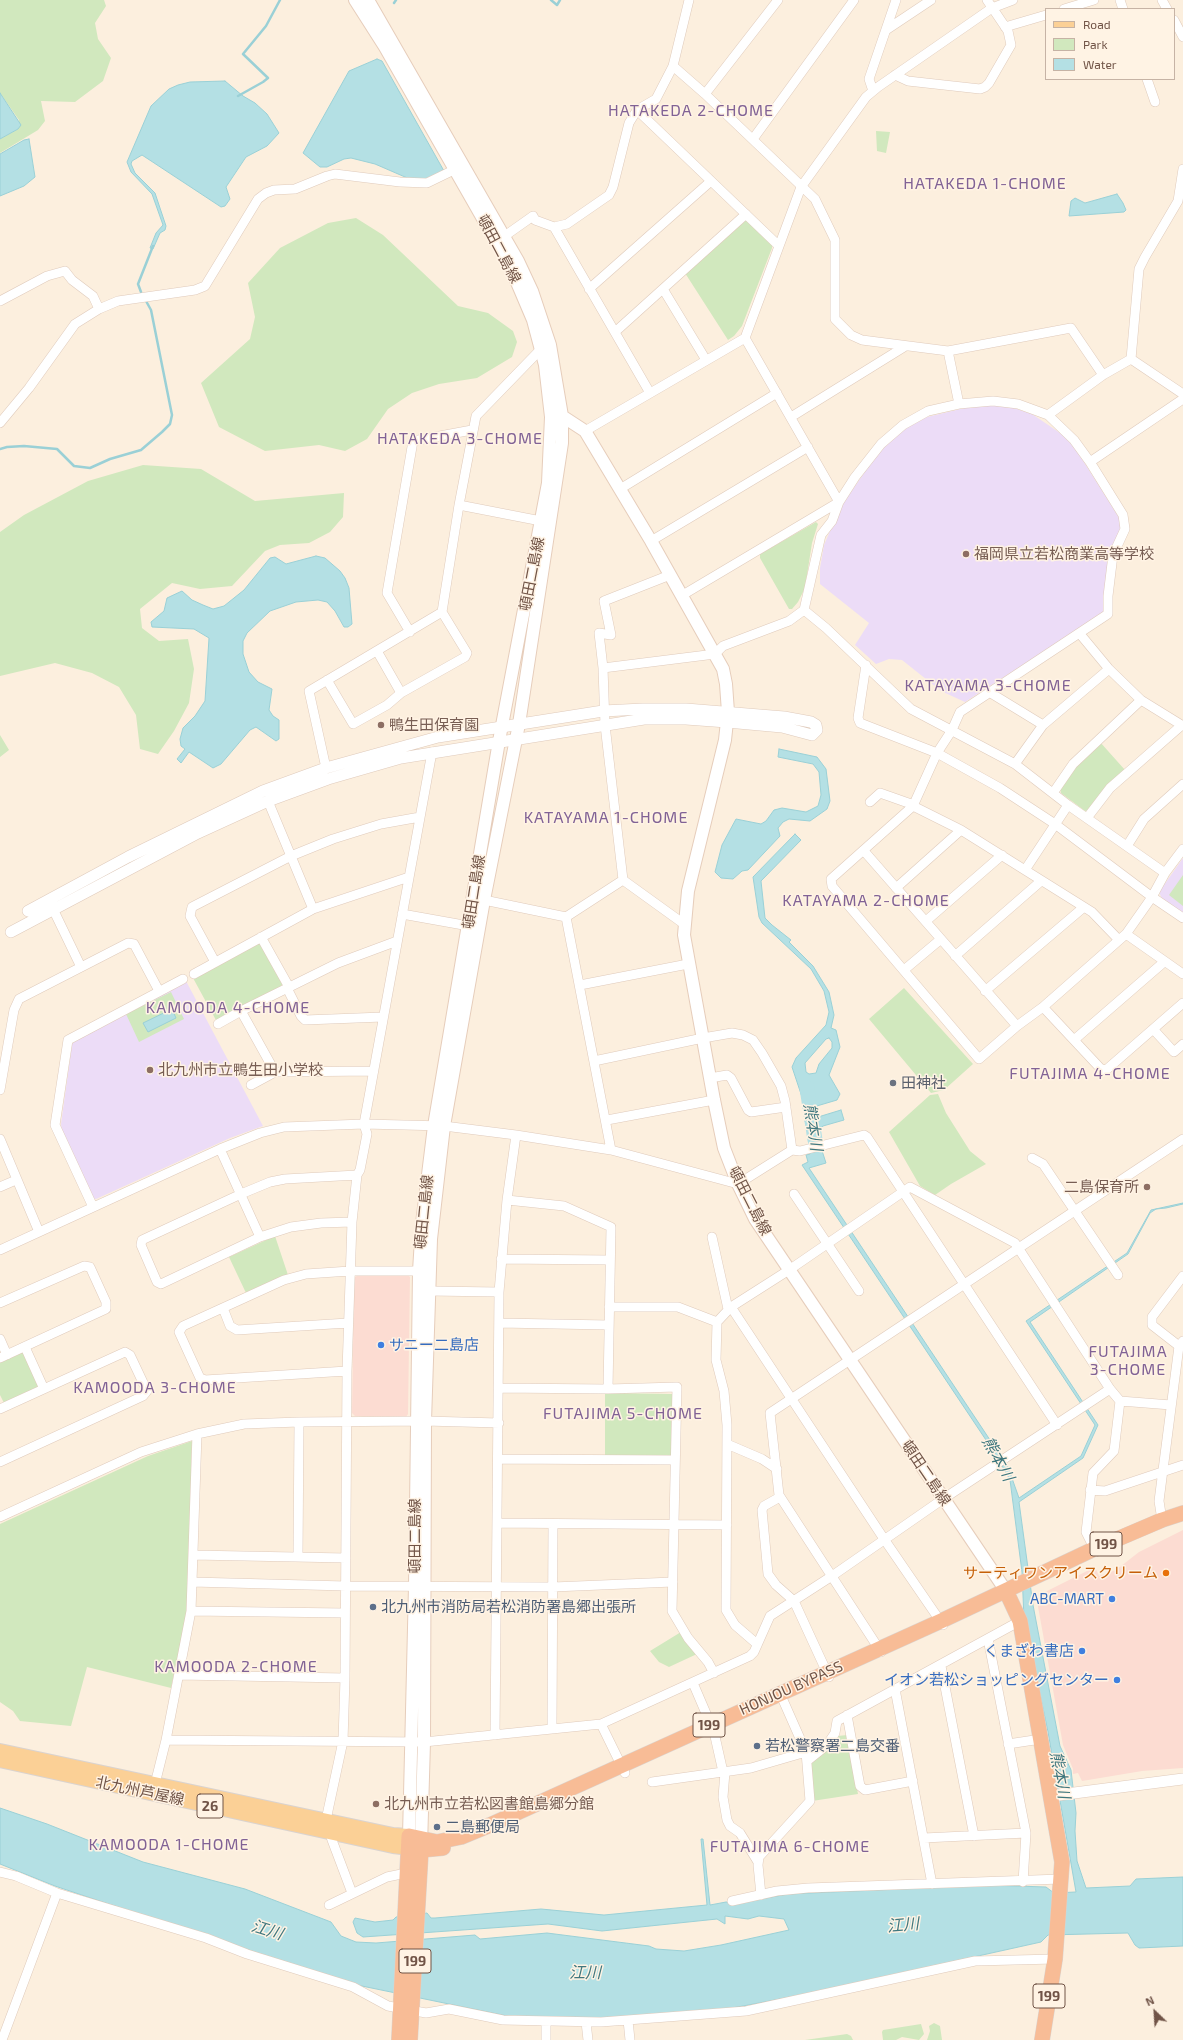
<!DOCTYPE html>
<html>
<head>
<meta charset="utf-8">
<style>
  body { margin:0 }
  #map { position:relative; width:1183px; height:2040px; overflow:hidden; background:#fcefde; font-family:"Exo 2",sans-serif }
  canvas { display:block }
  .legend { position:absolute; left:1045px; top:8px; width:130px; height:72px; box-sizing:border-box; background:#fff3e4; border:1px solid #c6b3a5; margin:0; padding:5px 7px; list-style:none; font-size:12px; color:#715447 }
  .legend li { display:flex; align-items:center; gap:8px; height:20px }
  .legend b { width:20px; border:1px solid #c6b3a5 }
  .north { position:absolute; left:1135px; top:1992px; width:40px; height:40px; -webkit-text-stroke:3px #fff3e4; paint-order:stroke; rotate:335deg; font-size:11px; font-weight:700; line-height:16px; text-align:center; color:#715447 }
  .north::after { content:''; display:block; margin:auto; width:14px; height:18px; background:#715447; clip-path:polygon(50% 0,100% 100%,50% 72%,0 100%) }
</style>
</head>
<body>
<div id="map">
<canvas width="1183" height="2040"></canvas>
<ul class="legend">
<li><b style="height:5px;background:#fbd096"></b>Road</li>
<li><b style="height:11px;background:#d1e8be"></b>Park</li>
<li><b style="height:11px;background:#b4e0e4"></b>Water</li>
</ul>
<div class="north">N</div>
</div>
<script>
const ctx = document.querySelector('canvas').getContext('2d');
ctx.lineJoin = 'round';
function fill(path, color) { ctx.fillStyle = color; ctx.fill(path, 'evenodd'); }
const shape = rows => new Path2D(rows.map(r => 'M' + r).join(''));
function stroke(path, color, width, dash) { ctx.strokeStyle = color; ctx.lineWidth = width; ctx.lineCap = dash ? 'butt' : 'round'; ctx.setLineDash(dash || []); ctx.stroke(path); }
function write(font, color, halo, rows, align = 'center') {
  ctx.font = font + ' "Exo 2","Noto Sans JP",sans-serif'; ctx.lineWidth = 3; ctx.setLineDash([]); ctx.textBaseline = 'middle'; ctx.strokeStyle = halo; ctx.fillStyle = color; for (const [text, x, y, turn = 0] of rows) {
    ctx.save(); ctx.translate(x, y); ctx.rotate((+turn || 0) * Math.PI / 180); ctx.textAlign = isNaN(turn) ? turn : align; if (halo) ctx.strokeText(text, 0, 0); ctx.fillText(text, 0, 0); ctx.restore();
  }
}
const commercial = shape([
  [407,1274,410,1277,408,1414,406,1417,355,1416,352,1413,354,1278,358,1275],
  [1183,1530,1183,1768,1142,1771,1082,1781,1078,1773,1073,1774,1073,1769,1063,1745,1037,1601,1043,1593,1095,1567,1099,1576,1116,1570,1139,1552]
]);
const education = shape([
  [977,405,991,405,1014,408,1032,414,1063,435,1075,448,1122,522,1103,612,1033,661,1018,668,965,702,941,691,902,660,889,659,876,664,855,645,869,623,820,584,820,568,824,545,840,508,875,457,891,440,906,428,927,417],
  [1183,858,1183,913,1162,899,1159,892],
  [186,981,263,1126,230,1138,96,1199,92,1198,62,1133,61,1124,72,1044,75,1041]
]);
const green = shape([
  [0,0,104,0,106,6,95,23,98,39,111,58,103,81,75,102,41,101,45,121,38,130,0,153,0,139,18,129,19,120,0,93],
  [876,131,890,132,886,153,877,151],
  [356,218,383,235,458,306,488,313,513,331,517,342,512,357,477,378,439,384,412,393,388,409,367,439,345,451,319,445,265,451,219,427,201,383,250,339,255,317,248,283,280,248,328,223],
  [742,221,747,221,772,245,772,248,742,326,734,336,728,340,685,273],
  [143,465,201,469,255,501,344,493,343,517,330,532,309,543,280,545,265,551,232,586,200,589,172,583,140,609,142,628,159,641,188,639,194,669,189,703,174,731,158,754,140,749,136,715,119,687,92,673,55,663,0,676,0,532,24,515,88,481],
  [816,522,818,524,812,543,805,588,798,602,792,609,789,609,760,558,760,554],
  [0,735,9,750,0,757],
  [1100,742,1125,770,1089,810,1085,811,1061,793,1060,787,1077,764],
  [1183,875,1183,906,1169,895],
  [257,943,261,944,283,983,281,987,217,1022,193,978],
  [904,988,973,1064,944,1090,931,1093,869,1019],
  [171,992,184,1019,139,1042,126,1014],
  [938,1094,946,1113,970,1151,986,1164,951,1184,935,1195,920,1186,889,1132,930,1095],
  [275,1236,288,1275,246,1293,229,1257],
  [23,1350,40,1387,4,1403,0,1395,0,1361],
  [605,1393,673,1394,672,1457,605,1456],
  [192,1441,188,1611,171,1688,87,1667,71,1726,20,1721,13,1711,0,1702,0,1524,148,1456],
  [681,1632,697,1654,669,1667,659,1662,650,1651],
  [847,1735,858,1794,812,1801,809,1765,828,1749,838,1736],
  [934,2023,940,2026,942,2040,927,2040,930,2031,929,2026],
  [921,2024,924,2034,919,2040,902,2037,896,2040,883,2040,882,2032,883,2030],
  [847,2034,851,2036,853,2040,805,2040]
]);
const water = shape([
  [377,59,382,61,444,171,426,181,412,180,375,164,351,158,344,159,327,167,320,167,303,153,349,71,377,59],
  [225,81,243,96,255,103,267,114,279,133,267,146,246,157,226,187,230,199,225,206,221,207,142,155,132,161,131,164,135,173,155,193,166,226,165,230,160,233,153,249,150,248,156,233,163,225,152,194,131,172,127,162,151,106,169,89,178,85,190,82,225,81],
  [0,93,21,125,18,129,0,139,0,93],
  [29,139,35,177,24,186,0,196,0,154,24,140,29,139],
  [1117,194,1123,203,1126,210,1124,212,1069,216,1071,201,1075,198,1085,203,1117,194],
  [316,556,325,558,340,571,345,578,349,588,352,624,348,627,344,627,335,611,327,602,318,600,296,602,270,611,247,633,243,641,243,654,249,672,258,682,272,689,269,710,273,716,279,720,279,739,276,741,256,727,250,730,221,764,213,768,189,752,181,763,177,759,185,749,181,746,180,739,183,728,195,716,205,701,209,638,194,629,152,627,151,622,164,611,167,598,182,591,192,600,203,605,213,609,224,606,244,590,270,558,275,557,286,564,316,556],
  [779,749,817,757,826,769,830,801,827,809,810,821,789,819,783,822,778,828,780,836,748,870,742,871,733,879,721,878,715,872,722,845,736,819,761,824,766,821,774,810,782,808,806,812,818,806,821,795,819,772,813,764,778,757,779,749],
  [795,834,801,840,761,881,765,918,772,925,791,940,789,942,813,966,829,992,834,1015,831,1028,836,1030,840,1047,829,1075,840,1094,837,1100,810,1108,805,1106,792,1067,796,1058,826,1025,829,1012,824,991,811,969,762,923,759,917,753,877,795,834],
  [829,1038,832,1042,832,1048,819,1064,816,1073,809,1074,806,1072,805,1063,826,1039,829,1038],
  [172,1009,176,1018,148,1032,143,1023,172,1009],
  [841,1110,844,1120,823,1126,816,1132,826,1163,809,1168,1008,1467,1019,1498,1081,1456,1095,1425,1026,1321,1127,1253,1151,1210,1183,1203,1183,1204,1166,1208,1156,1209,1150,1213,1128,1254,1030,1322,1098,1425,1083,1458,1019,1502,1033,1605,1060,1746,1071,1770,1076,1813,1075,1831,1077,1861,1086,1888,1130,1886,1136,1879,1183,1877,1183,1946,1139,1948,1135,1945,1128,1933,1048,1935,1041,1942,807,1994,727,2009,600,2018,512,2017,357,1985,251,1952,55,1886,0,1864,0,1808,47,1824,143,1862,245,1889,331,1922,341,1936,356,1942,376,1943,475,1935,480,1939,547,1933,649,1946,656,1949,684,1951,721,1945,789,1930,784,1919,759,1916,748,1919,725,1916,725,1924,717,1919,602,1931,548,1924,363,1937,357,1933,353,1922,355,1918,375,1922,393,1920,396,1917,427,1913,431,1918,435,1918,541,1909,604,1915,707,1905,701,1839,703,1839,710,1905,726,1902,738,1903,788,1894,986,1885,1046,1887,1054,1893,1076,1892,1048,1732,1024,1619,1022,1572,1010,1480,996,1455,802,1165,808,1162,806,1155,810,1154,809,1151,814,1150,805,1121,841,1110]
]);
const stream = shape([
  [551,0,557,5,560,0],
  [394,3,396,0],
  [238,96,263,82,268,78,243,54,266,26,280,0],
  [141,292,138,284,153,246],
  [0,449,7,447,24,446,57,449,74,466,90,468,110,459,141,450,162,432,170,424,172,415,151,310,146,301]
]);
const river = shape([
  [807,1088,815,1140]
]);
const minor = shape([
  [1120,0,1123,9],
  [1162,0,1167,9],
  [1064,9,1094,0],
  [1174,20,1183,37],
  [1005,27,1046,15],
  [886,30,931,0],
  [673,66,705,94,815,199,835,240,835,319,851,335,862,340,948,351,1071,328,1103,375],
  [895,75,908,81,980,89,985,87,989,83,1011,45,1008,31,987,0],
  [1147,79,1155,102],
  [873,91,869,79,896,0],
  [705,94,778,0],
  [637,110,778,245],
  [753,139,854,0],
  [554,227,650,393],
  [499,240,533,216,535,220,554,227,567,224,609,195,613,187,629,123,637,110,656,99,673,66,689,0],
  [589,289,711,181],
  [663,289,706,360],
  [0,301,47,276,65,271,72,280,93,296,99,309],
  [615,332,746,214],
  [745,338,839,502],
  [948,351,959,404],
  [1131,359,1139,269,1145,257,1178,201,1183,169],
  [1131,359,1183,394],
  [1048,415,1103,375,1131,359],
  [791,417,904,347],
  [0,423,29,388,75,324,99,309,118,301,195,290,205,286,258,199,266,193,274,190,295,189,327,176,335,174,400,182,427,183,460,167],
  [585,431,745,338,801,187,866,97,878,87,992,8,1013,0],
  [1090,462,1183,399],
  [620,489,777,393],
  [459,505,541,521],
  [651,541,808,447],
  [670,575,604,601,611,635,599,633,603,668,605,725,623,880,684,924],
  [681,596,839,502],
  [804,610,826,628,911,709,1015,764,1068,805,1165,873],
  [410,632,387,593,413,441,472,430],
  [1080,634,1109,669,1141,700,1183,726],
  [377,651,401,693,465,657,467,653,442,612],
  [866,665,858,718,860,723,937,753,1000,788,1055,824,1152,897,1183,918],
  [603,668,715,654,723,646,789,621,804,610,821,535,832,521,839,502,855,477,881,444,903,425,928,411,959,404,993,401,1018,404,1048,415,1074,440,1090,462,1123,515,1125,529,1113,555,1108,596,1108,614,960,712,952,730,937,753,913,806,831,879,832,886,979,1059,1017,1026,1043,1007,1126,934,1152,897,1165,873,1183,849],
  [327,680,353,724,387,705,401,693],
  [989,692,1043,725],
  [1015,764,1043,725,1109,669],
  [326,768,309,691,442,612,459,505,476,416,540,350,545,348],
  [1053,793,1073,764,1141,700],
  [268,801,313,909],
  [870,802,880,793,914,805],
  [913,806,961,830,1092,912,1119,940],
  [1087,818,1110,788,1182,725],
  [1127,846,1144,819,1183,784],
  [864,851,1017,1026],
  [1025,870,1068,805],
  [896,888,961,830],
  [484,900,566,917,623,880],
  [53,909,81,967],
  [402,914,469,926],
  [566,917,611,1150],
  [926,921,1002,855],
  [1126,934,1183,974],
  [261,937,289,987],
  [955,956,1041,881],
  [215,962,190,916,192,907,291,856,333,839,381,824,420,817],
  [904,970,941,939],
  [194,974,313,909,409,877],
  [580,985,688,964],
  [287,988,301,1016,305,1020,383,1017],
  [985,991,1084,907],
  [1043,1007,1101,1069,1106,1070,1183,1003],
  [218,1024,241,1011],
  [1153,1029,1174,1052,1183,1044],
  [1074,1040,1164,962],
  [594,1061,703,1038,732,1033,743,1035,753,1040,762,1053,781,1086,785,1101,792,1150],
  [373,1071,275,1072,241,1011,338,963,397,941],
  [710,1078,727,1075,731,1078,748,1110,751,1112,786,1107],
  [251,1085,275,1072],
  [0,1090,14,1010,19,999,128,943,134,944,159,991],
  [607,1120,714,1100],
  [0,1139,39,1232],
  [220,1149,260,1237],
  [1032,1158,1043,1164,1118,1275],
  [0,1187,16,1180],
  [794,1194,859,1291],
  [507,1200,564,1206,611,1227,608,1389],
  [93,1207,55,1125,68,1040,183,979],
  [352,1222,321,1223,291,1227,260,1237,161,1284,157,1282,141,1245,142,1240,241,1194,270,1182,285,1179,357,1175],
  [712,1237,728,1309],
  [0,1250,220,1149,260,1133,284,1127,364,1124,444,1126,516,1135,611,1150,738,1184,792,1150,800,1151,864,1135,867,1137,1057,1425],
  [501,1259,610,1260],
  [429,1291,499,1292],
  [0,1303,84,1266,90,1267,106,1302,106,1309,0,1358],
  [609,1307,678,1307,717,1322],
  [731,1307,884,1539,943,1625],
  [223,1308,230,1326,237,1330,348,1323],
  [499,1323,609,1325],
  [0,1339,7,1355],
  [1179,1346,1152,1325,1152,1317,1183,1276],
  [25,1347,44,1389],
  [347,1371,205,1380,200,1378,179,1332,183,1326,284,1280,306,1274,350,1271,419,1271],
  [498,1388,608,1389,677,1387,672,1611,688,1638,708,1662,714,1673],
  [1120,1401,1171,1405],
  [0,1409,125,1352,130,1355,147,1391,143,1396,0,1462],
  [727,1444,762,1459,777,1469],
  [498,1459,675,1460],
  [1090,1490,1105,1491,1183,1465],
  [780,1497,764,1506,762,1510,768,1574,776,1585,794,1601,829,1677],
  [0,1517,141,1452,197,1434,244,1424,299,1422,425,1421,499,1423],
  [1162,1520,1159,1501,1179,1346,1183,1341],
  [498,1523,727,1525],
  [193,1555,346,1558],
  [298,1557,299,1422],
  [192,1582,346,1586,553,1587,673,1582],
  [191,1611,197,1434],
  [988,1639,1026,1833,1023,1882],
  [757,1644,735,1625,726,1610,727,1425,724,1391,716,1360,717,1322,731,1307,789,1270,910,1187,1015,1243,1110,1389,1120,1401,1114,1451,1093,1473,1086,1532,1096,1552],
  [881,1652,779,1495,770,1413,1183,1139],
  [941,1666,974,1836],
  [179,1675,345,1678],
  [693,1683,714,1732,723,1772],
  [895,1689,932,1884],
  [847,1715,860,1786,865,1790,913,1781],
  [601,1724,625,1773],
  [552,1728,553,1524],
  [495,1735,499,1292,507,1200,516,1135],
  [166,1740,424,1742,601,1724,750,1656,754,1652,770,1616,832,1576,943,1499,1110,1389],
  [1008,1744,1041,1739],
  [807,1761,827,1745,835,1733,837,1721,1020,1621],
  [725,1772,723,1797,727,1820,730,1826,740,1833,758,1862],
  [652,1782,751,1768,806,1752],
  [154,1788,166,1740,191,1611,345,1613],
  [924,1838,1026,1833],
  [0,1872,16,1876,57,1893,206,1938,247,1954,353,1987,388,2006,426,2013,449,2009,503,2020,601,2022,746,2011,975,1961,1055,1959],
  [352,1893,332,1840,326,1820,343,1741,345,1678,347,1371,352,1222,357,1175,360,1170,367,1134,364,1124,432,752],
  [761,1895,758,1865,759,1857,810,1801,806,1752,783,1700],
  [732,1901,777,1891,808,1888,1061,1879],
  [329,1905,387,1877,411,1872],
  [628,2020,630,2040],
  [546,2022,546,2040],
  [586,2022,588,2040],
  [2,2040,57,1893]
]);
const tertiary = shape([
  [11,932,198,833,268,801,328,779,401,758,644,719,686,719,727,722,782,727,812,735,817,730,816,725,811,722,784,717,686,709,643,709,603,711,438,737,326,768,263,791,128,857,28,911],
  [1051,1796,1183,1779]
]);
const secondary = shape([
  [355,0,385,47,510,266,533,320,545,365,551,417,548,483,499,741,434,1126,422,1223,419,1271,415,1586,409,1836],
  [368,0,518,261,532,291,550,345,562,416,562,443,519,724,484,900,444,1126,431,1239,425,1421,424,1742,421,1846],
  [562,416,585,431,651,541,723,669,726,684,728,712,725,740,688,891,684,935,714,1100,724,1148,738,1184,755,1219,1006,1591]
]);
const primary = shape([
  [0,1751,393,1835,409,1836],
  [0,1760,393,1846,419,1849]
]);
const trunk = shape([
  [1006,1591,1020,1621,1062,1862,1055,1959,1042,2040],
  [399,2040,409,1836,437,1842,461,1837,490,1825,941,1621,1094,1549,1162,1520,1183,1513],
  [410,2040,421,1850,443,1848]
]);
const markers = [
  [966,554,4,"#8d6e63"],
  [381,725,4,"#8d6e63"],
  [150,1070,4,"#8d6e63"],
  [893,1083,4,"#6b7280"],
  [1147,1187,4,"#8d6e63"],
  [381,1345,4,"#3f7fe0"],
  [1166,1573,4,"#e8710a"],
  [1112,1599,4,"#3f7fe0"],
  [373,1607,4,"#5c6f8a"],
  [1082,1651,4,"#3f7fe0"],
  [1117,1680,4,"#3f7fe0"],
  [757,1746,4,"#5c6f8a"],
  [376,1804,4,"#8d6e63"],
  [437,1827,4,"#5c6f8a"]
];
const shields = [
  [1106,1544,32],
  [709,1725,32],
  [210,1806,26],
  [415,1961,32],
  [1049,1996,32]
];
const shieldNames = [
  ["199",1106,1544],
  ["199",709,1725],
  ["26",210,1806],
  ["199",415,1961],
  ["199",1049,1996]
];
const streetNames = [
  ["頓田二島線",499,249,62],
  ["頓田二島線",532,574,-79],
  ["頓田二島線",474,892,-81],
  ["頓田二島線",750,1201,63],
  ["頓田二島線",424,1212,-84],
  ["頓田二島線",926,1473,56],
  ["頓田二島線",415,1536,-90],
  ["HONJOU BYPASS",791,1688,-24],
  ["北九州芦屋線",140,1791,12]
];
const educationNames = [
  ["福岡県立若松商業高等学校",974,554],
  ["鴨生田保育園",389,725],
  ["北九州市立鴨生田小学校",158,1070],
  ["二島保育所",1139,1187,"right"],
  ["北九州市立若松図書館島郷分館",384,1804]
];
const worshipNames = [
  ["田神社",901,1083]
];
const shopNames = [
  ["サニー二島店",389,1345,"left"],
  ["ABC-MART",1104,1599],
  ["くまざわ書店",1074,1651],
  ["イオン若松ショッピングセンター",1109,1680]
];
const foodNames = [
  ["サーティワンアイスクリーム",1158,1573]
];
const serviceNames = [
  ["北九州市消防局若松消防署島郷出張所",381,1607],
  ["若松警察署二島交番",765,1746],
  ["二島郵便局",445,1827]
];
const neighbourhoodNames = [
  ["HATAKEDA 2-CHOME",691,111],
  ["HATAKEDA 1-CHOME",985,184],
  ["HATAKEDA 3-CHOME",460,439],
  ["KATAYAMA 3-CHOME",988,686],
  ["KATAYAMA 1-CHOME",606,818],
  ["KATAYAMA 2-CHOME",866,901],
  ["KAMOODA 4-CHOME",228,1008],
  ["FUTAJIMA 4-CHOME",1090,1074],
  ["FUTAJIMA",1128,1352],
  ["3-CHOME",1128,1370],
  ["KAMOODA 3-CHOME",155,1388],
  ["FUTAJIMA 5-CHOME",623,1414],
  ["KAMOODA 2-CHOME",236,1667],
  ["KAMOODA 1-CHOME",169,1845],
  ["FUTAJIMA 6-CHOME",790,1847]
];
const waterNames = [
  ["熊本川",813,1127,81],
  ["熊本川",998,1459,61],
  ["熊本川",1060,1775,79],
  ["江川",903,1925,-5],
  ["江川",267,1930,17],
  ["江川",585,1973]
];
fill(commercial, '#fcdcd2');
fill(education, '#ecdcf7');
fill(green, '#d1e8be');
fill(water, '#b4e0e4');
stroke(water, '#9ad0d6', 1);
stroke(stream, '#9ad0d6', 2.5);
stroke(river, '#b4e0e4', 15);
stroke(minor, '#dfcabb', 10);
stroke(tertiary, '#dfcabb', 12);
stroke(secondary, '#e6cdbb', 14);
stroke(primary, '#dad3cf', 16);
stroke(trunk, '#dad3cf', 16);
stroke(minor, '#fff', 9);
stroke(tertiary, '#fff', 11);
stroke(secondary, '#fff', 12);
stroke(primary, '#fbd096', 14);
stroke(trunk, '#f8bc96', 15);
for (const [x, y, r, color] of markers) { const dot = new Path2D(); dot.arc(x, y, r, 0, 2 * Math.PI); ctx.fillStyle = color; ctx.fill(dot); stroke(dot, '#fff3e4', 1.5); }
for (const [x, y, w] of shields) { const box = new Path2D(); box.roundRect(x - w / 2, y - 12, w, 24, 3); ctx.fillStyle = '#fff3e4'; ctx.fill(box); stroke(box, '#715447', 1); }
write('bold 14px', '#715447', null, shieldNames);
write('15px', '#715447', '#fff3e4', streetNames);
write('15px', '#785e54', '#fff3e4', educationNames, 'left');
write('15px', '#5b616d', '#fff3e4', worshipNames, 'left');
write('15px', '#366cbe', '#fff3e4', shopNames, 'right');
write('15px', '#c56008', '#fff3e4', foodNames, 'right');
write('15px', '#4e5e75', '#fff3e4', serviceNames, 'left');
ctx.letterSpacing = '1px';
write('16px', '#816295', '#fff3e4', neighbourhoodNames);
ctx.letterSpacing = '0px';
write('italic 16px', '#3f777e', '#fff3e4', waterNames);
</script>
</body>
</html>
